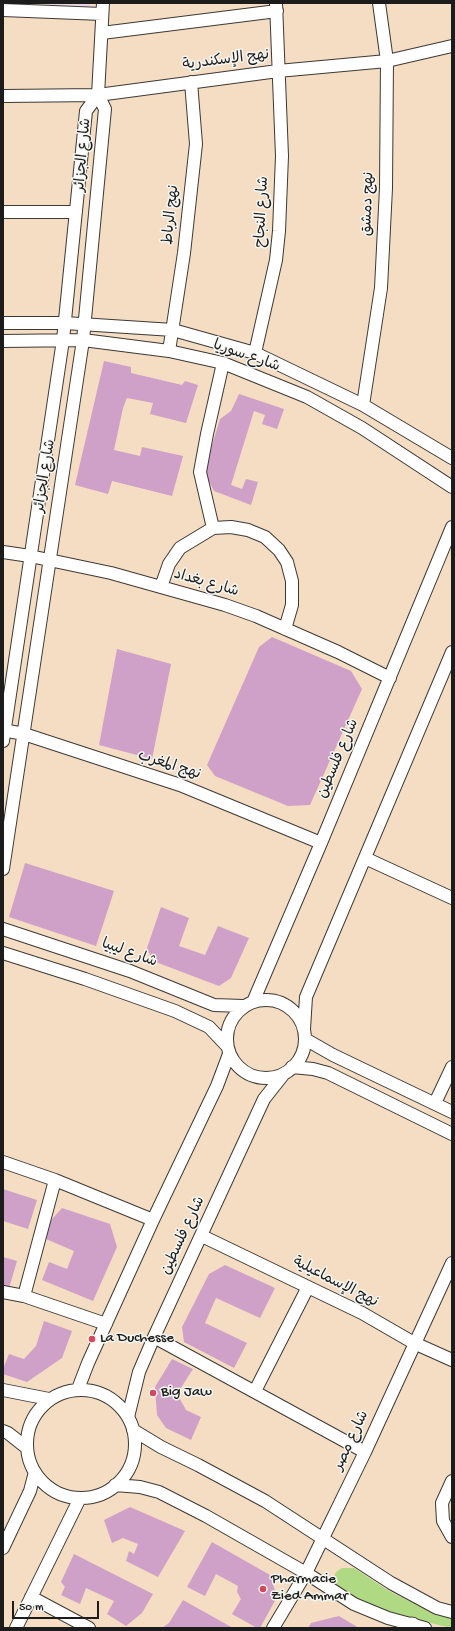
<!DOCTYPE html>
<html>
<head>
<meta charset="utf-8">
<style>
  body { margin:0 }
  #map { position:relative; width:455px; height:1631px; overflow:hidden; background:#f4ddc2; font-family:"Gochi Hand",sans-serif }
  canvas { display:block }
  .frame { position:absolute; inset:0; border:4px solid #1c1c1c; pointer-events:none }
  .scale { position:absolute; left:12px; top:1601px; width:87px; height:18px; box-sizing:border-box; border:2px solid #1c1c1c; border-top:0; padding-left:5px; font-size:12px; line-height:14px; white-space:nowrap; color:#1c1c1c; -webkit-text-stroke:3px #f6f6f2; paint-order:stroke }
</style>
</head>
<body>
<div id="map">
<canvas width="455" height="1631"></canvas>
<div class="frame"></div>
<div class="scale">50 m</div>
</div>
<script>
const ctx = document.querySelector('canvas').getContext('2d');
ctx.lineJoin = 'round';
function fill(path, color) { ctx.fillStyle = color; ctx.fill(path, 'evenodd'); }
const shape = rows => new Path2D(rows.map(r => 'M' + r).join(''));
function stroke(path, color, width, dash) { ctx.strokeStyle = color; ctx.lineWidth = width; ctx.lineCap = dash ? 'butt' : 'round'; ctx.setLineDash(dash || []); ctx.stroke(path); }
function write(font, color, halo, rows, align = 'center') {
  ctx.font = font + ' "Gochi Hand","Playpen Sans Arabic",sans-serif'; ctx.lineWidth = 3; ctx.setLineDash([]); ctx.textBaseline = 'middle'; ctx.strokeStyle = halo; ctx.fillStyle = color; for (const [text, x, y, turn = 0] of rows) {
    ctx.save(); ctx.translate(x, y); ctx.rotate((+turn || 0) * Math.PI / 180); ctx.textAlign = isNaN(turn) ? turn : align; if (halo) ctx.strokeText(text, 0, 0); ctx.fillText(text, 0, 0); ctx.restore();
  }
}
const built = shape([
  [11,3,90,3,90,6]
]);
const green = shape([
  [342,1568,354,1568,389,1591,429,1611,452,1617,452,1628,400,1616,357,1599,339,1589,335,1583,334,1577,336,1572]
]);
const building = shape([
  [104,361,131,367,131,373,182,385,185,381,198,385,186,423,150,414,153,403,127,398,123,408,114,450,140,456,142,447,183,456,172,496,112,481,108,494,75,485],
  [239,394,284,409,277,429,262,424,265,415,254,411,231,485,242,489,246,479,258,482,251,505,214,491,204,472,220,419,231,411],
  [272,637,351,671,362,689,310,805,288,806,215,776,207,765,259,647],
  [117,649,171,664,152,759,99,745],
  [25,863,114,891,96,946,9,917],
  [161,907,189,918,179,946,205,955,218,926,249,938,231,978,219,986,153,961,147,948],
  [3,1189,37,1200,28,1229,3,1221],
  [62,1208,110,1224,117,1247,93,1301,42,1280,49,1262,67,1269,74,1251,46,1239,46,1226],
  [3,1257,17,1261,9,1288,3,1286],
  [225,1265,275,1288,260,1318,216,1298,205,1323,247,1343,234,1368,184,1342,182,1327,209,1274],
  [44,1321,72,1331,62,1358,27,1382,3,1374,3,1369,9,1354,24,1359,36,1346],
  [172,1359,193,1369,177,1394,186,1410,201,1417,191,1440,166,1428,157,1415,155,1387],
  [130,1507,185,1531,158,1577,126,1561,129,1551,134,1554,138,1544,123,1538,112,1543,104,1520],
  [212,1542,270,1575,277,1597,260,1628,257,1628,232,1614,241,1599,237,1592,238,1586,216,1574,205,1596,187,1587],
  [74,1554,153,1594,142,1613,126,1626,107,1614,114,1601,86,1588,80,1604,61,1595,65,1587,61,1582],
  [183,1600,233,1628,162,1628,169,1623],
  [339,1616,359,1628,308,1628,311,1623]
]);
const minor = shape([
  [3,10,102,14],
  [102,33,277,11],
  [3,96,98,95,278,71,387,61,452,46],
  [3,212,76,212],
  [3,323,65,323,173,330,255,353,363,405,452,458],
  [3,341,83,340,169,351,223,363,307,397,362,428,452,487],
  [169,351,184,253,196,144,191,82],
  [255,353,276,260,279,231,282,156,276,3],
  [363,405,381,288,386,188,387,61,379,3],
  [213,528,200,472,207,434,223,363],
  [3,552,30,556,111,573,225,605,256,616,338,652,390,678],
  [161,587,169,564,180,548,213,528,231,527,248,530,265,537,279,550,287,562,292,581,292,605,285,629],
  [3,730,24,734,180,785,321,843],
  [3,741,63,340,86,111,98,95],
  [365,858,452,898],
  [3,869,83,340,105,109,98,95,103,3],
  [3,929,130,971,214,1005,243,1006],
  [3,953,85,979,175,1011,209,1027,227,1046],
  '227 1039a39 39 0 1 1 78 0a39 39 0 1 1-78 0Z',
  [253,1002,321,843,452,527],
  [304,1029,306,997,452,652],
  [305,1039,333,1055,452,1112],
  [292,1067,313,1069,328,1073,452,1134],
  [435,1103,452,1067],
  [3,1162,55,1180,153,1220],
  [202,1236,308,1287,362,1313,414,1343,452,1360],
  [3,1292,24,1296,106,1324],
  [24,1296,55,1180],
  [154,1337,365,1452],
  [78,1389,88,1363,153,1220,217,1086,229,1054],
  [3,1390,49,1399],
  '27 1444a54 54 0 1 1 108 0a54 54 0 1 1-108 0Z',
  [255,1391,308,1287],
  [128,1417,139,1372,154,1337,264,1099,283,1075],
  [133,1430,161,1447,198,1465,265,1501,391,1583,437,1608,452,1612],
  [3,1431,8,1433,27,1448],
  [452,1481,442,1503,443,1521,452,1537],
  [115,1485,140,1487,159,1492,206,1516,306,1573,354,1604,388,1618,425,1628],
  [3,1548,30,1491,35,1472],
  [31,1597,89,1628],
  [16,1628,80,1498],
  [273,1628,306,1573,323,1538,365,1452,452,1263]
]);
const highway = shape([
  [412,1626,414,1628]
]);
const markers = [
  [92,1339,4,"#d1495b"],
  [153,1393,4,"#d1495b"],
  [263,1589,4,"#d1495b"]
];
const streetNames = [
  ["نهج الإسكندرية",226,61,-7],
  ["شارع الجزائر",84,155,-85],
  ["نهج دمشق",369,204,-88],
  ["شارع النجاح",263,212,-87],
  ["نهج الرباط",172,215,-84],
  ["شارع سوريا",246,357,19],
  ["شارع الجزائر",46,476,-81],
  ["شارع بغداد",206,584,16],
  ["شارع فلسطين",339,759,-67],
  ["نهج المغرب",169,766,18],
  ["شارع ليبيا",129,954,20],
  ["شارع فلسطين",184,1236,-65],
  ["نهج الإسماعيلية",335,1283,27],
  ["شارع مصر",352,1441,-65]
];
const poiNames = [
  ["La Duchesse",100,1339],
  ["Big Jaw",161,1393],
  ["Pharmacie",271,1580],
  ["Zied Ammar",271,1597]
];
fill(built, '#e7d2ef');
fill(green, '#b0d983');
fill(building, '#cfa1c8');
stroke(minor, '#3c3935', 14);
stroke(highway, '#3c3935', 19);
stroke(minor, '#fff', 12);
stroke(highway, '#fff', 17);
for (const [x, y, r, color] of markers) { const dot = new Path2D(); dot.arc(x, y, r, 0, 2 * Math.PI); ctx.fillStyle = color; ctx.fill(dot); stroke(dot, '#f6f6f2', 1.5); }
write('15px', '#1c1c1c', '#f6f6f2', streetNames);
write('15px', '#1c1c1c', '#f6f6f2', poiNames, 'left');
</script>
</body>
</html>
